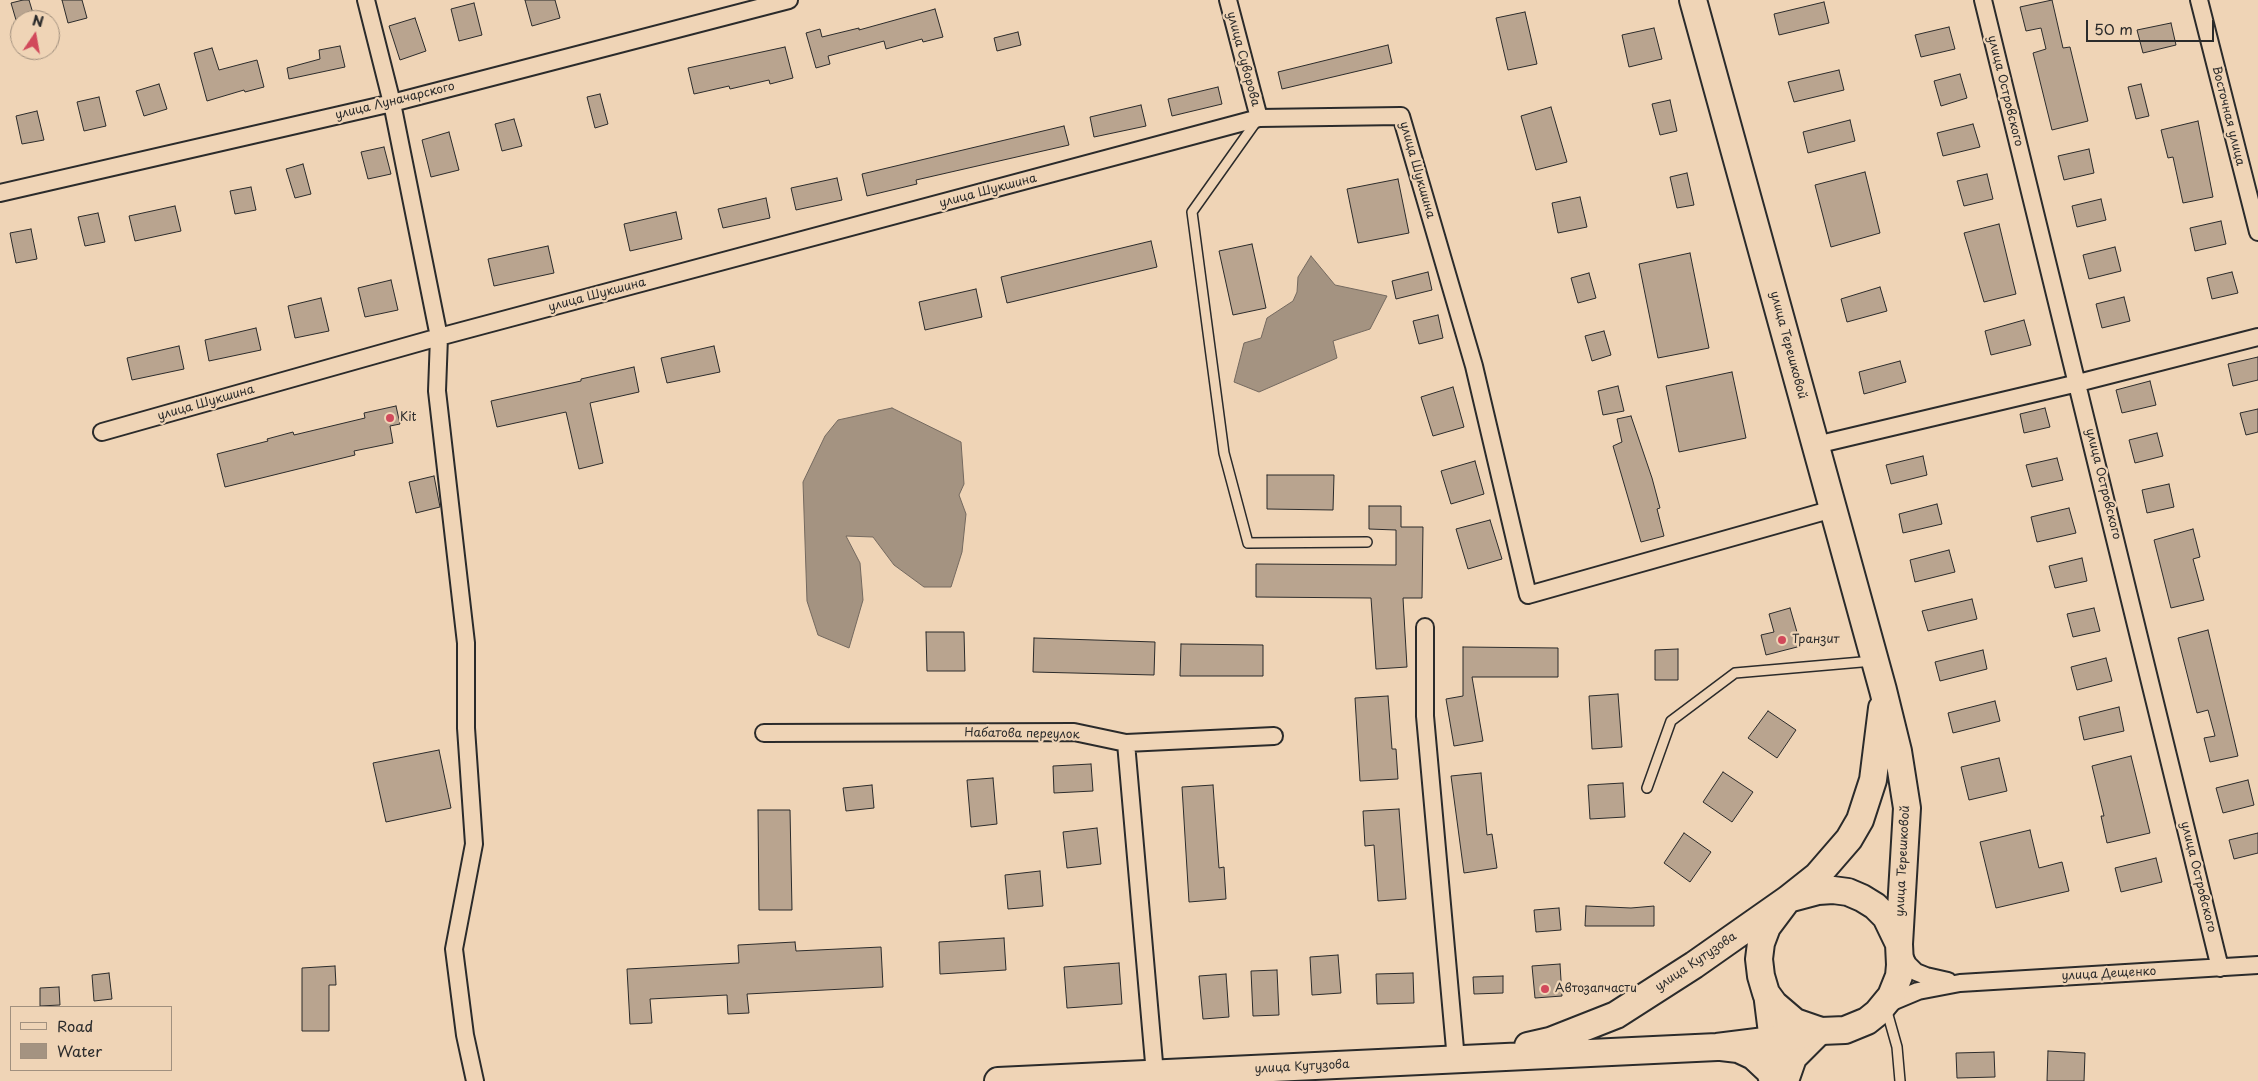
<!DOCTYPE html>
<html>
<head>
<meta charset="utf-8">
<style>
  body { margin:0 }
  #map { position:relative; width:2258px; height:1081px; overflow:hidden; background:#efd4b6; font-family:"Playpen Sans",sans-serif }
  canvas { display:block }
  .legend { position:absolute; left:10px; top:1006px; width:162px; height:65px; box-sizing:border-box; background:#efd4b6; border:1px solid #a1907e; margin:0; padding:6px 9px; list-style:none; font-size:15px; color:#2b2b2b }
  .legend li { display:flex; align-items:center; gap:10px; height:25px }
  .legend b { width:25px; border:1px solid #a1907e }
  .north { position:absolute; left:10px; top:10px; width:50px; height:50px; box-sizing:border-box; background:#efd4b6; border:1px solid #a1907e; border-radius:50%; rotate:12deg; font-size:14px; font-weight:700; line-height:20px; text-align:center; color:#2b2b2b }
  .north::after { content:''; display:block; margin:auto; width:18px; height:22px; background:#d1495b; clip-path:polygon(50% 0,100% 100%,50% 72%,0 100%) }
  .scale { position:absolute; left:2086px; top:20px; width:128px; height:22px; box-sizing:border-box; border:2px solid #2b2b2b; border-top:0; padding-left:6px; font-size:15px; line-height:18px; white-space:nowrap; color:#2b2b2b; -webkit-text-stroke:4px #efd4b6; paint-order:stroke }
</style>
</head>
<body>
<div id="map">
<canvas width="2258" height="1081"></canvas>
<ul class="legend">
<li><b style="height:6px;background:#efd4b6"></b>Road</li>
<li><b style="height:14px;background:#a49381"></b>Water</li>
</ul>
<div class="north">N</div>
<div class="scale">50 m</div>
</div>
<script>
const ctx = document.querySelector('canvas').getContext('2d');
ctx.lineJoin = 'round';
function fill(path, color) { ctx.fillStyle = color; ctx.fill(path, 'evenodd'); }
const shape = rows => new Path2D(rows.map(r => 'M' + r).join(''));
function stroke(path, color, width, dash) { ctx.strokeStyle = color; ctx.lineWidth = width; ctx.lineCap = dash ? 'butt' : 'round'; ctx.setLineDash(dash || []); ctx.stroke(path); }
function write(font, color, halo, rows, align = 'center') {
  ctx.font = font + ' "Playpen Sans",sans-serif'; ctx.lineWidth = 4.5; ctx.setLineDash([]); ctx.textBaseline = 'middle'; ctx.strokeStyle = halo; ctx.fillStyle = color; for (const [text, x, y, turn = 0] of rows) {
    ctx.save(); ctx.translate(x, y); ctx.rotate((+turn || 0) * Math.PI / 180); ctx.textAlign = isNaN(turn) ? turn : align; if (halo) ctx.strokeText(text, 0, 0); ctx.fillText(text, 0, 0); ctx.restore();
  }
}
const water = shape([
  [1311,256,1335,285,1387,296,1370,329,1333,341,1337,358,1259,392,1234,382,1244,343,1261,338,1267,318,1293,301,1297,292,1298,277,1311,256],
  [892,408,961,442,964,484,959,495,966,514,962,552,951,587,924,587,894,565,873,537,846,536,860,563,863,600,849,648,818,635,807,601,803,482,825,436,838,420,892,408]
]);
const building = shape([
  [23,0,29,0,35,20,16,20,11,3,23,0],
  [62,0,82,0,87,18,68,23,62,0],
  [525,0,555,0,560,18,532,26,525,0],
  [2052,0,2063,48,2070,47,2088,121,2052,130,2033,53,2046,49,2041,28,2026,31,2020,7,2052,0],
  [1824,2,1829,23,1779,35,1774,14,1824,2],
  [474,3,482,35,459,41,451,9,474,3],
  [935,9,943,37,923,42,922,39,886,49,884,41,828,56,830,64,816,68,806,33,820,29,822,37,859,28,859,30,935,9],
  [1525,12,1537,64,1508,70,1496,18,1525,12],
  [415,18,426,51,400,60,389,26,415,18],
  [2171,23,2176,45,2143,53,2137,30,2171,23],
  [1949,27,1955,49,1921,57,1915,35,1949,27],
  [1654,28,1662,59,1629,67,1622,35,1654,28],
  [1018,32,1021,45,997,51,994,38,1018,32],
  [1388,45,1392,63,1282,89,1278,72,1388,45],
  [340,46,345,67,289,79,287,68,320,59,319,50,340,46],
  [785,47,793,78,770,84,769,80,730,89,729,86,694,94,688,68,785,47],
  [212,48,219,70,257,60,264,87,245,92,244,90,207,101,194,53,212,48],
  [1839,70,1844,90,1794,102,1788,82,1839,70],
  [1960,74,1967,98,1941,106,1934,81,1960,74],
  [159,84,167,109,144,116,136,91,159,84],
  [2141,84,2149,116,2136,119,2128,87,2141,84],
  [1218,87,1222,104,1172,116,1168,99,1218,87],
  [600,94,608,124,595,128,587,97,600,94],
  [99,97,106,126,84,131,77,102,99,97],
  [1670,100,1677,131,1660,135,1652,104,1670,100],
  [1141,105,1146,126,1094,137,1090,117,1141,105],
  [1551,107,1567,162,1536,170,1521,116,1551,107],
  [37,111,44,140,22,144,16,116,37,111],
  [514,119,522,146,502,151,495,124,514,119],
  [1850,120,1855,141,1808,153,1803,132,1850,120],
  [2198,121,2213,197,2183,203,2173,157,2168,158,2161,130,2198,121],
  [1973,124,1980,147,1943,156,1937,133,1973,124],
  [1064,126,1069,145,916,180,917,184,867,196,862,174,1064,126],
  [449,132,459,170,431,177,422,140,449,132],
  [384,147,391,174,368,179,361,152,384,147],
  [2089,149,2094,173,2064,180,2058,156,2089,149],
  [303,164,311,194,295,198,286,169,303,164],
  [1865,172,1880,233,1831,247,1815,185,1865,172],
  [1687,173,1694,205,1677,208,1670,177,1687,173],
  [1987,174,1993,199,1964,206,1957,181,1987,174],
  [837,178,842,200,796,210,791,188,837,178],
  [1398,179,1409,233,1358,243,1347,189,1398,179],
  [251,187,256,210,235,214,230,191,251,187],
  [1580,197,1587,227,1558,233,1552,203,1580,197],
  [766,198,770,218,723,228,718,209,766,198],
  [2101,199,2106,220,2077,227,2072,206,2101,199],
  [175,206,181,231,135,241,129,216,175,206],
  [676,212,682,239,630,251,624,224,676,212],
  [98,213,105,242,85,246,78,217,98,213],
  [2221,221,2226,244,2195,251,2190,228,2221,221],
  [1999,224,2016,294,1984,302,1964,233,1999,224],
  [31,229,37,259,16,263,10,233,31,229],
  [1151,241,1157,267,1007,303,1001,277,1151,241],
  [1252,244,1266,308,1233,315,1219,251,1252,244],
  [548,246,554,273,494,286,488,259,548,246],
  [2115,247,2121,271,2089,279,2083,255,2115,247],
  [1690,253,1709,348,1658,358,1639,264,1690,253],
  [1428,272,1432,290,1396,299,1392,281,1428,272],
  [2232,272,2238,293,2212,299,2207,278,2232,272],
  [1589,273,1596,298,1578,303,1571,278,1589,273],
  [391,280,398,310,365,317,358,288,391,280],
  [1880,287,1887,311,1847,322,1841,299,1880,287],
  [976,289,982,317,925,330,919,302,976,289],
  [2124,297,2130,321,2102,328,2096,304,2124,297],
  [321,298,329,331,295,338,288,306,321,298],
  [1438,315,1443,338,1419,344,1413,321,1438,315],
  [2024,320,2031,345,1991,355,1985,331,2024,320],
  [256,328,261,350,209,361,205,340,256,328],
  [1604,331,1611,355,1592,361,1585,336,1604,331],
  [179,346,184,369,132,380,127,358,179,346],
  [714,346,720,372,667,383,661,358,714,346],
  [2258,357,2258,380,2233,386,2228,364,2258,357],
  [1900,361,1906,382,1864,394,1859,372,1900,361],
  [634,367,639,392,590,403,603,463,579,469,566,412,497,427,491,401,581,381,581,379,634,367],
  [1732,372,1746,438,1679,452,1666,386,1732,372],
  [2150,381,2156,405,2122,413,2116,390,2150,381],
  [1618,386,1624,411,1603,415,1598,391,1618,386],
  [1453,387,1464,427,1433,436,1421,397,1453,387],
  [396,406,400,424,390,426,393,443,354,451,355,455,225,487,217,454,268,441,267,439,293,432,294,435,365,418,364,413,396,406],
  [2045,408,2050,427,2024,433,2020,414,2045,408],
  [2258,409,2258,432,2246,435,2240,413,2258,409],
  [1631,416,1652,478,1660,508,1657,509,1664,536,1641,542,1613,446,1622,442,1617,419,1631,416],
  [2157,433,2163,456,2135,463,2129,440,2157,433],
  [1923,456,1927,475,1891,484,1886,465,1923,456],
  [2057,458,2063,480,2032,487,2026,465,2057,458],
  [1475,461,1484,494,1451,504,1441,471,1475,461],
  [1267,475,1334,475,1333,510,1267,509,1267,475],
  [434,476,440,507,416,513,409,482,434,476],
  [2169,484,2174,507,2147,513,2142,490,2169,484],
  [1937,504,1942,524,1903,533,1899,514,1937,504],
  [1369,506,1401,506,1401,527,1423,527,1422,598,1403,598,1407,667,1376,669,1371,598,1256,597,1256,564,1396,565,1396,530,1369,529,1369,506],
  [2069,508,2076,533,2037,542,2031,517,2069,508],
  [1490,520,1502,559,1468,569,1456,529,1490,520],
  [2193,529,2200,557,2193,559,2204,600,2171,608,2154,540,2193,529],
  [1949,550,1955,572,1915,582,1910,560,1949,550],
  [2082,558,2087,581,2055,588,2049,566,2082,558],
  [1972,599,1977,619,1928,631,1922,611,1972,599],
  [1790,608,1801,646,1766,655,1761,635,1774,632,1769,614,1790,608],
  [2094,608,2100,631,2073,637,2067,614,2094,608],
  [2208,630,2238,756,2210,762,2204,738,2215,736,2208,710,2197,713,2178,638,2208,630],
  [926,632,964,632,965,671,927,671,926,632],
  [1034,638,1155,642,1154,675,1033,672,1034,638],
  [1181,644,1263,645,1263,676,1180,676,1181,644],
  [1463,647,1558,648,1558,677,1472,677,1483,741,1454,746,1446,699,1463,696,1463,647],
  [1678,649,1678,680,1655,680,1655,650,1678,649],
  [1983,650,1987,669,1940,681,1935,662,1983,650],
  [2106,658,2112,681,2077,690,2071,667,2106,658],
  [1618,694,1622,747,1592,749,1589,696,1618,694],
  [1388,696,1392,749,1396,749,1398,779,1360,781,1355,698,1388,696],
  [1995,701,2000,721,1953,733,1948,713,1995,701],
  [2119,707,2124,731,2084,740,2079,717,2119,707],
  [1768,711,1796,730,1777,758,1748,738,1768,711],
  [439,750,451,808,386,822,373,763,439,750],
  [2131,756,2150,833,2107,843,2101,816,2104,816,2092,766,2131,756],
  [1999,758,2007,791,1969,800,1961,767,1999,758],
  [1091,764,1093,791,1054,793,1053,766,1091,764],
  [1723,772,1753,792,1732,822,1703,802,1723,772],
  [1481,773,1487,835,1492,834,1497,868,1464,873,1451,776,1481,773],
  [993,778,997,824,971,827,967,780,993,778],
  [2248,780,2254,805,2223,813,2216,788,2248,780],
  [1623,783,1625,817,1590,819,1588,785,1623,783],
  [872,785,874,808,846,811,843,788,872,785],
  [1213,785,1219,868,1224,867,1226,899,1189,902,1182,787,1213,785],
  [1399,809,1406,899,1378,901,1374,845,1365,846,1363,811,1399,809],
  [758,810,790,810,792,910,759,910,758,810],
  [1097,828,1101,864,1067,868,1063,832,1097,828],
  [2030,830,2039,868,2062,862,2069,891,1996,908,1980,842,2030,830],
  [1684,833,1711,852,1690,882,1664,863,1684,833],
  [2258,833,2258,853,2234,859,2229,840,2258,833],
  [2156,858,2162,882,2121,892,2115,868,2156,858],
  [1040,871,1043,906,1008,909,1005,875,1040,871],
  [1586,906,1631,908,1654,906,1654,926,1585,926,1586,906],
  [1559,908,1561,930,1536,932,1534,910,1559,908],
  [1004,938,1006,970,940,974,939,942,1004,938],
  [795,942,796,951,881,947,883,987,747,994,749,1013,728,1014,727,995,650,999,652,1023,630,1024,627,969,739,963,738,945,795,942],
  [1338,955,1341,993,1312,995,1310,957,1338,955],
  [1119,963,1122,1004,1067,1008,1064,967,1119,963],
  [1560,964,1562,996,1535,998,1532,966,1560,964],
  [335,966,336,985,329,985,329,1031,302,1031,302,968,335,966],
  [1277,970,1279,1015,1253,1016,1251,971,1277,970],
  [109,973,112,999,94,1001,92,975,109,973],
  [1413,973,1414,1003,1377,1004,1376,974,1413,973],
  [1226,974,1229,1017,1203,1019,1199,976,1226,974],
  [1503,976,1503,993,1474,994,1473,977,1503,976],
  [59,987,60,1005,40,1006,40,988,59,987],
  [2048,1051,2085,1053,2084,1081,2047,1081,2048,1051],
  [1994,1052,1995,1077,1957,1078,1956,1053,1994,1052]
]);
const lane = shape([
  [1258,119,1192,212,1224,453,1248,543,1367,542],
  [1647,788,1671,721,1735,673,1873,661],
  [1886,1008,1897,1047,1900,1081]
]);
const street = shape([
  [366,0,392,103,439,337,437,391,466,643,466,728,474,844,454,949,465,1035,475,1081],
  [1228,0,1259,118],
  [1983,0,2220,968],
  [2199,0,2258,232],
  [0,193,392,103,789,0],
  [102,432,439,337,1259,118,1401,116,1474,366,1528,595,1833,509],
  [1816,445,2078,383,2258,337],
  [1425,627,1425,716,1456,1060],
  [764,733,1074,732,1126,743,1155,1074],
  [1126,743,1274,736],
  [1901,950,1908,964,1916,972,1926,976,1948,981],
  [1887,1004,1918,991,1960,983,2258,965]
]);
const secondary = shape([
  [1766,993,1777,1081],
  [1721,1048,1738,1050,1753,1057,1769,1072,1772,1081],
  [1786,1081,1794,1058,1821,1031]
]);
const primary = shape([
  [1693,0,1883,690,1898,751,1907,808,1899,944],
  [1833,890,1848,892,1862,898,1875,906,1886,917,1899,944,1900,965,1899,976,1891,996,1877,1013,1867,1021,1845,1030,1821,1031,1795,1022,1774,1004,1766,993,1761,976,1759,959,1761,943,1767,927,1788,899,1818,891,1833,890],
  [1528,1046,1550,1041,1616,1015,1694,965,1788,899,1817,876,1849,839,1860,820,1873,780,1882,708],
  [998,1081,1717,1047,1773,1040,1821,1031]
]);
const markers = [
  [390,418,5,"#d1495b"],
  [1782,640,5,"#d1495b"],
  [1545,989,5,"#d1495b"]
];
const streetNames = [
  ["улица Суворова",1243,59,75],
  ["улица Островского",2005,91,76],
  ["улица Луначарского",395,101,-14],
  ["Восточная улица",2228,116,76],
  ["улица Шукшина",1417,170,74],
  ["улица Шукшина",988,191,-15],
  ["улица Шукшина",597,295,-15],
  ["улица Терешковой",1788,345,75],
  ["улица Шукшина",206,403,-16],
  ["улица Островского",2103,484,76],
  ["Набатова переулок",1022,734,1],
  ["улица Терешковой",1903,861,-87],
  ["улица Островского",2198,877,76],
  ["улица Кутузова",1696,962,-34],
  ["улица Дещенко",2109,974,-3],
  ["улица Кутузова",1302,1067,-3]
];
const poiNames = [
  ["Kit",400,418],
  ["Транзит",1792,640],
  ["Автозапчасти",1555,989]
];
fill(water, '#a49381');
stroke(water, '#74695f', 1);
fill(building, '#b9a48f');
stroke(building, '#2b2b2b', 1);
stroke(lane, '#2b2b2b', 12);
stroke(street, '#2b2b2b', 20);
stroke(secondary, '#2b2b2b', 28);
stroke(primary, '#2b2b2b', 30);
stroke(lane, '#efd4b6', 9);
stroke(street, '#efd4b6', 16);
stroke(secondary, '#efd4b6', 24);
stroke(primary, '#efd4b6', 26);
for (const [x, y, r, color] of markers) { const dot = new Path2D(); dot.arc(x, y, r, 0, 2 * Math.PI); ctx.fillStyle = color; ctx.fill(dot); stroke(dot, '#efd4b6', 2); }
write('12px', '#2b2b2b', '#efd4b6', streetNames);
write('12px', '#2b2b2b', '#efd4b6', poiNames, 'left');
</script>
</body>
</html>
